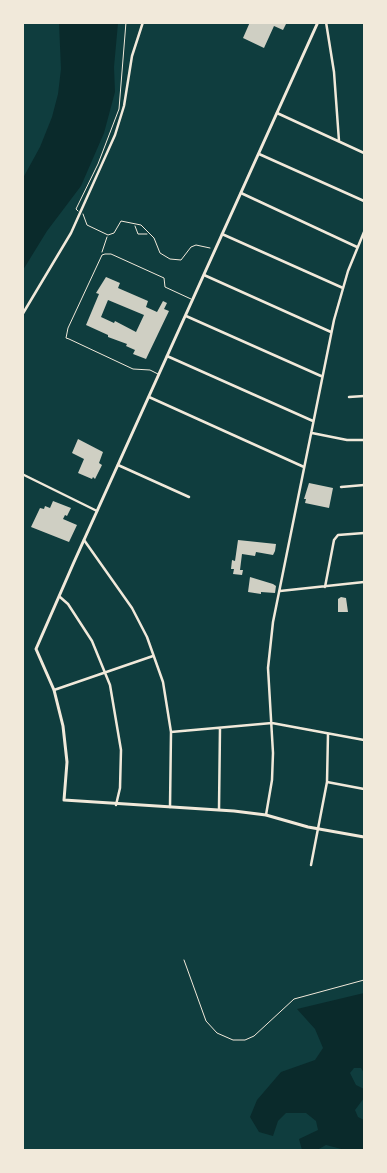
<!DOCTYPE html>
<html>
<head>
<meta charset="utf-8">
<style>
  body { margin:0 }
  #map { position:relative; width:387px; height:1173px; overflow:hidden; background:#0f3d3e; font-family:Lora,serif }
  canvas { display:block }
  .frame { position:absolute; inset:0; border:24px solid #f1e9da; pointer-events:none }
</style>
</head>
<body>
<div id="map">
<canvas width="387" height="1173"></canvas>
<div class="frame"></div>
</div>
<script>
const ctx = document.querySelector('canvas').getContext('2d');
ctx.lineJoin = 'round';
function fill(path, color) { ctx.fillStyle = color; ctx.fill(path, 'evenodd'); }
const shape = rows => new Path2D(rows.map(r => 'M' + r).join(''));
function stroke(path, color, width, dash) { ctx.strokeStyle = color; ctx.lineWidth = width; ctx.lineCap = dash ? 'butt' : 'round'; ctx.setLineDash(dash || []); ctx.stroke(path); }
const water = shape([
  [59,23,118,23,114,67,115,92,104,133,81,186,47,231,23,270,23,178,40,147,52,117,58,94,61,69],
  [364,993,364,1073,361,1068,354,1068,350,1073,356,1085,364,1089,364,1098,355,1110,358,1117,364,1120,364,1150,345,1150,326,1145,317,1150,302,1150,299,1139,318,1130,316,1121,306,1113,286,1113,278,1121,273,1136,259,1132,250,1117,257,1100,281,1072,315,1060,323,1048,315,1029,297,1009]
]);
const building = shape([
  [250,22,287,22,283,30,274,26,264,48,243,38],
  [106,277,120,283,118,288,148,301,146,307,157,312,163,301,167,303,164,309,169,311,146,359,133,354,135,350,126,346,127,344,108,337,108,335,86,325,99,294,96,293],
  [108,300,144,315,136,332,115,321,114,323,101,317],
  [78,439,103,452,99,463,102,465,95,479,93,477,92,479,78,473,84,459,72,453],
  [309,483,333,488,329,508,305,503,306,499,304,499],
  [53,501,71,508,67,516,65,515,63,519,77,525,69,542,31,527,40,508,44,509,45,506,50,508],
  [238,540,276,544,275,551,273,555,256,552,255,556,242,554,240,570,243,570,242,575,233,574,234,569,231,569,232,560,235,561],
  [250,577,273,584,276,586,275,593,261,592,261,594,248,592],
  [341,597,346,598,348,612,338,612,338,599]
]);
const path = shape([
  [78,211,76,209,98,164,119,109,126,22],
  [83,214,87,225,108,235,114,233,121,221,141,225,154,238,160,253,170,259,181,260,191,247,196,245,210,248],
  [135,226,138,234,147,234],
  [102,252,107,237]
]);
const service = shape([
  [158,374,150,370,133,369,69,339,66,338,68,328,102,255,105,254,111,254,164,278,165,287,191,299],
  [184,960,206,1021,217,1033,233,1040,245,1040,254,1036,294,999,364,980]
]);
const minor = shape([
  [326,22,334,72,339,141],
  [277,113,364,153],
  [259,154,364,201],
  [241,193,357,247],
  [222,234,343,288],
  [204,275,331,332],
  [22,315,71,233,115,135,124,106,132,56,143,22],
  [186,316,321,376],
  [167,356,313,421],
  [149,397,304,467],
  [349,397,364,396],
  [312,433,347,440,364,440],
  [118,465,189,497],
  [22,474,97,511],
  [341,487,364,485],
  [84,540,132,608,147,637,163,682,171,732,170,807],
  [325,587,334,540,338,535,364,533],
  [280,591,364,582],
  [60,597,68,604,92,641,110,685,121,750,120,788,116,805],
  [54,690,153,656],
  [171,732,272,723,364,740],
  [327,782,364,789],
  [219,809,220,728],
  [266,815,272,780,273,753,268,668,273,622,334,320,348,271,364,232],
  [311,865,327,782,328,734]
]);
const tertiary = shape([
  [318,22,74,562,36,649,54,690,63,726,67,762,64,800,234,811,266,815,308,827,364,837]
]);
fill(water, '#0a2a2b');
fill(building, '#cfcfc3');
stroke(path, '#f1e9da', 1);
stroke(service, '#f1e9da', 1);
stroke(minor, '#f1e9da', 2.5);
stroke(tertiary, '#f1e9da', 3);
</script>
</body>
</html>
